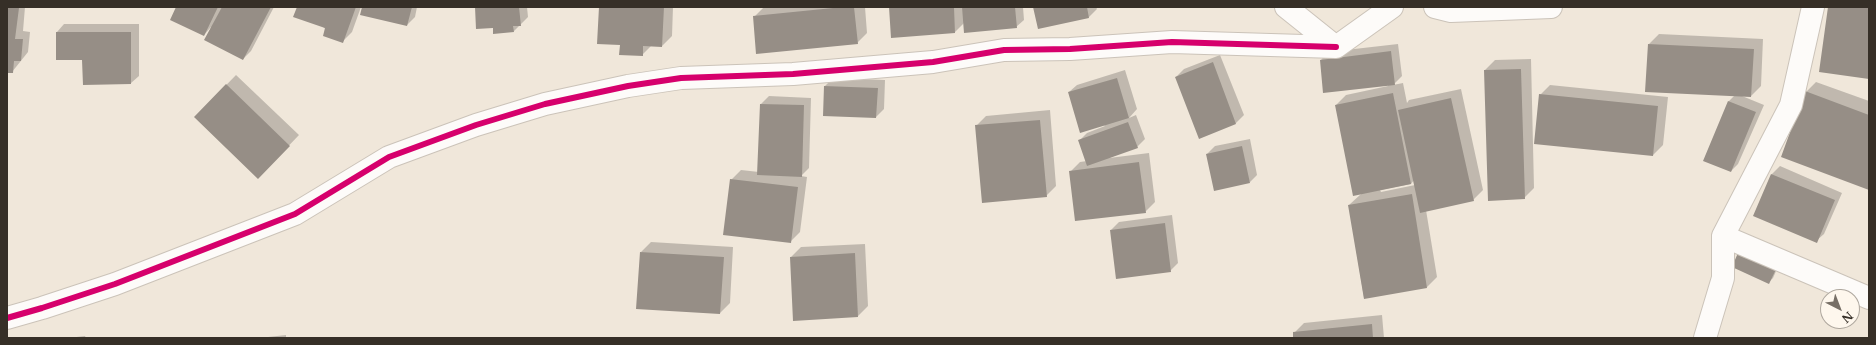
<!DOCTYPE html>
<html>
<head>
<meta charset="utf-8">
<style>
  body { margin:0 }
  #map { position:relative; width:1876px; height:345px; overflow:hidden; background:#f0e7da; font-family:"Libre Baskerville",serif }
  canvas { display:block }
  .frame { position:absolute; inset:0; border:8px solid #362f27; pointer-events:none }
  .north { position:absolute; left:1820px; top:289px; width:40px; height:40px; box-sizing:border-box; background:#fef7ed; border:1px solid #aea79e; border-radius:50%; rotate:138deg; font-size:11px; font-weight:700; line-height:16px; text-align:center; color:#362f27 }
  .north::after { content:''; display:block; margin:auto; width:14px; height:18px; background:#776f66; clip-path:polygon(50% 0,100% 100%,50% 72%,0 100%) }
</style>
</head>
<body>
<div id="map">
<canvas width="1876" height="345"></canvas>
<div class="frame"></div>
<div class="north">N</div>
</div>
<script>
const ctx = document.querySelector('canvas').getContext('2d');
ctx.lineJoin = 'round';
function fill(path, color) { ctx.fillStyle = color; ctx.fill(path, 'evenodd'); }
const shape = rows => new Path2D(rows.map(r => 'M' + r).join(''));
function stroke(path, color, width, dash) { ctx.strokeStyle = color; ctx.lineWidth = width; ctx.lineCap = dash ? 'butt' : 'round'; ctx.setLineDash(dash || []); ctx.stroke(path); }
const shadow = shape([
  [7,7,25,7,23,31,30,32,28,52,12,72,7,72],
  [177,7,274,7,251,51,243,59,211,27,204,35],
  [298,7,361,7,352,32,342,42],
  [363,7,417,7,415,17,407,25],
  [476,7,527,7,528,17,514,31,493,27],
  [600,7,673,7,672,36,662,46,651,46,642,55,621,44],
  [764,7,865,7,867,33,857,43,754,17],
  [890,7,1023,7,1024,20,1016,27,964,23,955,32,892,37],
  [1034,7,1096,7,1097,9,1089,17,1039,28],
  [64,24,139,24,139,76,131,83,83,59,57,32],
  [1659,34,1763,39,1761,86,1751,96,1742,96,1764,105,1738,164,1731,171,1704,160,1729,101,1735,95,1649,44],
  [1398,44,1402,76,1393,85,1403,83,1407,103,1409,100,1461,89,1483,190,1473,200,1426,210,1437,277,1427,287,1364,298,1349,205,1361,194,1336,105,1346,95,1388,86,1388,85,1321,60,1328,52],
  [1414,180,1415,185,1381,192,1380,190,1411,184],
  [1220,55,1244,115,1236,123,1199,137,1176,77,1184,69],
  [1531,59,1534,188,1524,198,1485,70,1495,60],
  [1125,70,1137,109,1129,118,1136,115,1145,139,1137,147,1109,158,1149,153,1155,202,1145,212,1070,172,1080,162,1087,161,1079,141,1087,133,1105,126,1069,92,1077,85],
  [236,75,299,135,258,178,195,117],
  [833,78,885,80,884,109,876,117,824,115,825,86],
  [1816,82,1869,101,1869,189,1806,92],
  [1550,85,1668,97,1663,145,1653,155,1540,95],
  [769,96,811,98,809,168,801,176,807,177,800,232,790,242,731,180,741,170,759,172,761,104],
  [1050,110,1056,186,1046,196,976,126,986,116],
  [1250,139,1257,175,1250,182,1207,154,1215,146],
  [1780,166,1842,193,1824,234,1816,241,1755,216,1772,174],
  [1172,215,1178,263,1170,271,1111,230,1119,222],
  [651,242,733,247,730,303,720,313,641,252],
  [865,244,868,306,858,316,791,257,801,247],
  [1781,260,1773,278,1769,282,1733,267],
  [1382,315,1384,338,1294,338,1294,333,1304,323],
  [286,335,286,338,259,338],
  [85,336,86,338,68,338]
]);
const building = shape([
  [7,7,19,8,15,39,23,39,21,61,14,61,13,73,7,73],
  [176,7,218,7,204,36,170,20],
  [222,7,271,7,243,60,204,40],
  [297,7,356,7,343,43,323,36,325,28,293,17],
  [362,7,412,7,407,26,360,15],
  [475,7,519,7,521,26,513,26,514,32,493,34,493,28,476,29],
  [599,7,664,7,662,47,643,46,643,56,619,55,620,45,597,44],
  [843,7,854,7,858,44,756,54,753,16],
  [889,7,954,7,955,33,891,38],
  [962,7,1015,7,1017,28,964,33],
  [1033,7,1087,7,1089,18,1038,29],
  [1828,7,1869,7,1869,79,1819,72],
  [56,32,131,32,131,84,83,85,82,60,56,60],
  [1648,44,1754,49,1751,97,1645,92],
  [1391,51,1395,85,1323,93,1320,60],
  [1213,62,1236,124,1199,139,1175,77],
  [1521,69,1525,199,1488,201,1484,70],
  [1117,78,1129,118,1080,133,1068,92],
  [226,84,290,146,258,179,194,117],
  [824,86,878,88,876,118,823,116],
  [1805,91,1869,115,1869,190,1781,157],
  [1393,93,1411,184,1353,196,1335,105],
  [1539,94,1658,106,1653,156,1534,144],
  [1451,98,1474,201,1420,213,1398,110],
  [1728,101,1756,112,1731,172,1703,161],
  [760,104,804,105,802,177,757,175],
  [1040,120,1047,197,982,203,975,125],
  [1128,122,1138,148,1087,166,1078,140],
  [1242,146,1250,183,1214,191,1206,154],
  [1139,162,1146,213,1075,221,1069,171],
  [1771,174,1835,200,1817,243,1753,216],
  [730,179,798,187,791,243,723,235],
  [1412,194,1427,288,1364,299,1348,205],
  [1165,223,1171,272,1116,279,1110,230],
  [1740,248,1778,265,1769,284,1732,267],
  [640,252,724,257,720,314,636,309],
  [855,253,858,317,793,321,790,257],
  [1372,324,1373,338,1293,338,1293,332]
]);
const minor = shape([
  [1286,7,1336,47,1392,7],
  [1435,7,1451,11,1551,7],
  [1723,236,1869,298],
  [7,318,42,308,115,284,295,214,389,157,476,125,545,104,628,86,681,78,793,74,933,62,1004,50,1070,49,1172,42,1336,47],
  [1705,338,1723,278,1723,236,1791,105,1813,7]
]);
const cycleway = shape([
  [7,318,42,308,115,284,295,214,389,157,476,125,545,104,628,86,681,78,793,74,933,62,1004,50,1070,49,1172,42,1336,47]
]);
fill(shadow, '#0003');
fill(building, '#968e86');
stroke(minor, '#cbc3b9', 24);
stroke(minor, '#fdfbf9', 22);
stroke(cycleway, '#d6006c', 6);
</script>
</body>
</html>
